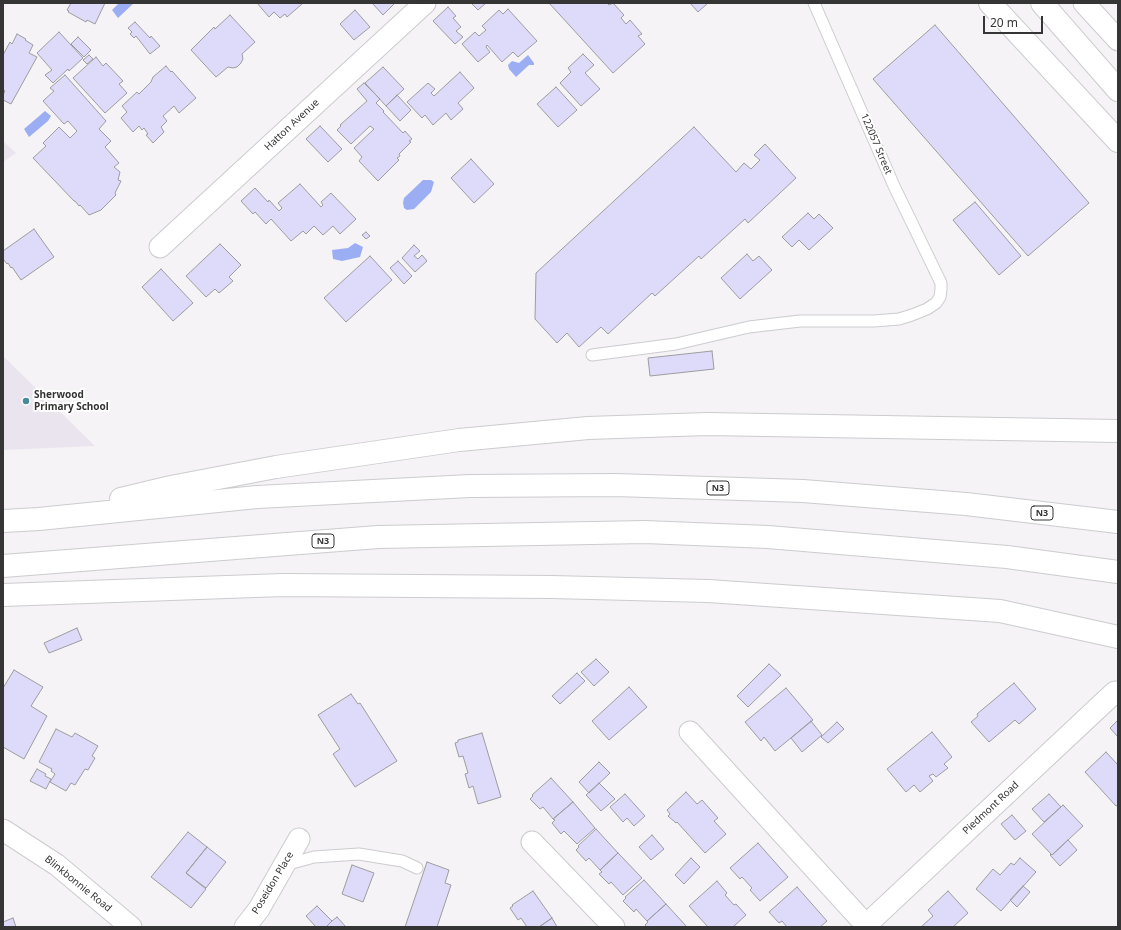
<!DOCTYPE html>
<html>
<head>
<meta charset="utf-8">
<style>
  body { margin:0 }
  #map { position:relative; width:1121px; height:930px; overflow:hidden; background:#f5f3f6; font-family:"Noto Sans",sans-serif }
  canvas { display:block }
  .frame { position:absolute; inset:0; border:4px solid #363536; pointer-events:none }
  .scale { position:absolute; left:983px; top:16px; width:60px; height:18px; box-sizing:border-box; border:2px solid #363536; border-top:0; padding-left:5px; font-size:12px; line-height:14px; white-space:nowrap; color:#363536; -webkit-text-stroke:3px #fff; paint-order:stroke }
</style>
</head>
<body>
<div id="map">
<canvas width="1121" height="930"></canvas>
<div class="frame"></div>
<div class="scale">20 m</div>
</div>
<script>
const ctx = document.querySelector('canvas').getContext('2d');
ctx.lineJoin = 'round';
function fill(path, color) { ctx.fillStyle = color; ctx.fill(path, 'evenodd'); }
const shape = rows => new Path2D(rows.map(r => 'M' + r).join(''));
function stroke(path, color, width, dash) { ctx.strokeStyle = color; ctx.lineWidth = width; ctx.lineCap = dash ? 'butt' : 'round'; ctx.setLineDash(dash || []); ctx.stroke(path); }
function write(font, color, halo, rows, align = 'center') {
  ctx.font = font + ' "Noto Sans",sans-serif'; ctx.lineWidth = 4; ctx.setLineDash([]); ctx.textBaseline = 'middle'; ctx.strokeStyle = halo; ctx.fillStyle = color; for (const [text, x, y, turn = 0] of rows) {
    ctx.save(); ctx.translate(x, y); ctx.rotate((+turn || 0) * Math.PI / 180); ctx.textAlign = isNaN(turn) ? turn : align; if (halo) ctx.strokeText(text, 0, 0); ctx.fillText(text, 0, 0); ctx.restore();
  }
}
const built = shape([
  [3,141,16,153,3,162],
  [3,356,95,446,3,450]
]);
const water = shape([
  [119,3,134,3,118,18,112,10],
  [528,55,534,63,534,65,529,65,516,77,509,69,508,65,512,61,519,63],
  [45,111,51,116,48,121,29,137,24,129],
  [423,180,431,180,434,182,431,192,414,209,407,210,404,208,403,203,404,198],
  [355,243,363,247,360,257,342,261,333,259,332,250,348,248]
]);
const building = shape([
  [71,3,105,3,95,24,87,20,86,22,68,12,69,11,67,10,71,3],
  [257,3,301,3,302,4,287,17,285,14,280,18,274,12,269,17,257,3],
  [372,3,395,3,383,15,372,3],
  [471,3,486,3,478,10,471,3],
  [549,3,607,3,609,5,613,3,624,15,621,18,626,24,630,20,642,34,638,36,645,44,613,73,549,3],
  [690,3,708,3,698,12,690,3],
  [448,7,456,16,453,18,461,27,456,31,463,37,455,44,433,21,448,7],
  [508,9,537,41,518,57,513,52,502,62,487,45,486,47,490,52,478,62,462,44,475,32,479,36,486,30,482,26,499,10,503,14,508,9],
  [355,10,370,27,354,40,340,24,355,10],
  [230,15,255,42,242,54,243,59,241,63,237,67,233,68,228,67,216,77,191,50,214,27,215,29,230,15],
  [135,22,150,38,151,36,160,46,150,54,136,36,134,38,130,34,132,32,128,28,135,22],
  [935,25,1089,203,1028,256,873,79,935,25],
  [59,32,83,58,69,71,68,69,53,83,45,75,52,70,37,53,59,32],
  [17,34,26,39,25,40,33,45,29,53,37,57,11,104,3,100,3,95,5,91,3,89,3,55,10,42,12,44,17,34],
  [78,37,91,50,84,57,71,44,78,37],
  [583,54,594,65,585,73,600,89,581,106,560,83,571,72,568,68,583,54],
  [89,55,93,59,87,64,83,60,89,55],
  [96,57,103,66,106,63,123,81,119,84,127,93,105,113,73,78,96,57],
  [166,66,171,72,172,71,196,98,179,113,174,106,163,116,167,121,161,127,164,132,153,143,146,135,148,134,144,128,142,130,139,126,133,132,121,118,127,112,122,106,137,92,139,94,151,82,153,77,166,66],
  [383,67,404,89,386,106,365,83,383,67],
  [460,72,474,88,458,103,463,109,451,120,446,113,433,125,425,115,422,118,407,102,428,83,435,89,431,93,434,96,460,72],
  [65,75,106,121,99,129,111,141,105,147,119,163,114,167,120,172,118,180,121,181,115,193,116,195,101,210,89,215,80,205,79,206,75,201,74,201,33,158,46,146,43,143,59,127,70,138,77,131,68,121,64,124,43,101,54,91,50,88,65,75],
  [364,83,380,99,376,103,384,111,383,112,403,133,405,131,412,139,409,141,411,142,399,154,400,156,397,158,399,160,378,181,359,161,362,157,354,148,374,129,370,126,351,144,337,130,341,126,340,125,367,101,357,89,364,83],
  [556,87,577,110,558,127,537,104,556,87],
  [397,95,411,110,400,121,386,106,397,95],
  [320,126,342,149,328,162,306,139,320,126],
  [694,127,736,172,744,163,751,169,760,160,754,155,765,144,796,178,748,223,745,219,701,259,699,256,655,296,652,293,608,334,601,327,579,347,567,333,557,343,535,319,536,273,694,127],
  [471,159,494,184,474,203,451,178,471,159],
  [300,184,321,207,323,205,321,202,331,193,356,219,340,234,333,226,323,235,314,226,306,234,303,231,291,241,271,219,266,224,255,212,253,214,241,201,255,188,268,202,269,200,279,211,282,208,278,203,300,184],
  [975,202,1021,256,999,275,953,220,975,202],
  [808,213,814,219,819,214,833,228,809,250,799,240,792,247,782,237,808,213],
  [34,229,54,257,21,280,12,267,11,268,8,263,7,264,3,259,3,251,34,229],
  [366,232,370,236,366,239,362,235,366,232],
  [220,244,241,265,229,277,233,281,219,293,215,289,206,297,186,276,220,244],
  [414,245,420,251,414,256,418,259,422,255,427,261,415,272,402,258,414,245],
  [747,254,753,261,759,256,772,270,740,299,721,278,747,254],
  [370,256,392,280,346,322,324,298,370,256],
  [398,261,412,276,404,284,390,268,398,261],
  [161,269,193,303,173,321,142,287,161,269],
  [712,351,714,369,650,376,648,358,712,351],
  [77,628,82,640,49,653,44,643,77,628],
  [596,659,609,672,594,686,581,672,596,659],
  [769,664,781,675,748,707,737,696,769,664],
  [14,670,43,687,31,706,47,716,24,759,3,747,3,688,14,670],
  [577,673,585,681,560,704,552,696,577,673],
  [1014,683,1036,709,1019,724,1015,720,989,742,971,722,978,716,977,714,1014,683],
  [629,687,647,707,609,740,592,721,629,687],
  [786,688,813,720,775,751,764,737,761,741,745,722,786,688],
  [351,694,358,704,360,703,397,761,355,787,333,754,340,749,318,715,351,694],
  [1118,720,1118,737,1110,728,1118,720],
  [811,721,822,735,802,752,791,738,811,721],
  [837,722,844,729,828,743,821,737,837,722],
  [56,729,72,737,75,733,98,746,92,756,95,758,88,770,85,769,75,785,71,783,66,791,50,782,55,774,51,771,52,769,39,762,56,729],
  [932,732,952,757,944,764,948,768,936,777,933,774,929,776,933,781,920,792,914,785,906,792,887,769,932,732],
  [482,733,501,797,478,804,473,786,469,788,465,774,468,773,463,756,459,757,455,743,458,742,458,740,482,733],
  [1106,752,1118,765,1118,805,1116,806,1085,772,1106,752],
  [599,762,610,773,589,793,579,782,599,762],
  [37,769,46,774,45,776,51,779,46,789,30,781,37,769],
  [551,778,573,802,553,819,543,807,540,809,530,799,533,796,532,795,551,778],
  [599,783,615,799,601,811,586,795,599,783],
  [686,792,697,804,702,800,718,818,714,821,726,834,705,853,677,822,676,823,668,816,670,814,667,810,686,792],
  [625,794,645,816,634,826,627,818,623,822,610,807,625,794],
  [1049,794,1061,807,1044,822,1032,809,1049,794],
  [573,802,595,828,577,844,564,831,561,834,552,823,555,820,553,819,573,802],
  [1063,805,1083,826,1052,855,1032,834,1063,805],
  [1012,815,1026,831,1015,840,1001,824,1012,815],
  [596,829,618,853,600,870,589,858,586,861,576,850,579,847,578,846,596,829],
  [188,832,207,847,186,873,206,889,191,908,151,877,188,832],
  [652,835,664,849,651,860,639,847,652,835],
  [1068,840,1077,850,1060,866,1050,855,1051,854,1052,855,1068,840],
  [758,843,788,877,760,901,750,890,752,888,742,877,740,879,730,868,758,843],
  [207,847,226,862,206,888,186,873,207,847],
  [618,853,642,878,623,895,611,882,609,884,599,874,602,872,600,870,618,853],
  [691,858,700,867,684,884,675,875,691,858],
  [1020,858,1036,872,1001,911,976,889,993,869,1000,875,1011,863,1014,865,1020,858],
  [427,862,449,870,445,883,451,885,437,927,405,927,427,862],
  [352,865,374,873,363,902,342,894,352,865],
  [644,880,666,904,647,921,636,909,634,912,623,901,626,898,625,897,644,880],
  [717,881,727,893,725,895,734,905,736,904,746,915,733,927,708,927,689,906,717,881],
  [1023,886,1030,892,1017,907,1010,900,1023,886],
  [797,887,827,921,820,927,787,927,782,921,779,923,769,912,797,887],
  [533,891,552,918,539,927,527,927,521,918,518,920,510,908,513,906,512,905,533,891],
  [948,891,968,913,953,927,921,927,933,916,928,910,948,891],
  [666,904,687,927,647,927,645,925,648,922,647,921,666,904],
  [317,906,332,921,326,927,316,927,306,916,317,906],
  [337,917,346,927,326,927,332,921,337,917],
  [13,918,16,927,3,927,3,922,13,918],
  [552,918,557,927,539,927,552,918]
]);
const service = shape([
  [592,355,676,344,749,327,800,321,874,321,899,319,912,315,927,309,936,303,940,297,941,289,941,283,894,186,814,3],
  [285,865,314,857,359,854,402,861,417,868]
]);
const minor = shape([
  [1084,3,1118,40],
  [160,247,425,3],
  [690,732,866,925],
  [3,830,57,865,131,927],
  [532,842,614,927],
  [245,927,259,909,299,839],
  [864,927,1115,692]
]);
const secondary = shape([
  [990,3,1118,141],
  [1042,3,1118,90]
]);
const motorway = shape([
  [121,499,171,487,276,467,459,440,588,428,707,424,1118,431],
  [3,521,39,519,257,497,470,486,615,485,803,491,966,504,1118,522],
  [3,566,378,537,645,532,768,537,1007,557,1118,572],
  [3,595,283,585,552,587,708,591,1000,611,1118,637]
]);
const markers = [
  [26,401,4,"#478a9a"]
];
const shields = [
  [718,488,22],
  [1042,513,22],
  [323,541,22]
];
const shieldNames = [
  ["N3",718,488],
  ["N3",1042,513],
  ["N3",323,541]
];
const streetNames = [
  ["Hatton Avenue",292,125,-43],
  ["122057 Street",876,144,67],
  ["Piedmont Road",991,808,-43],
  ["Poseidon Place",273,883,-59],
  ["Blinkbonnie Road",78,884,39]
];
const poiNames = [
  ["Sherwood",34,395],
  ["Primary School",34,407]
];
fill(built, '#eae4ee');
fill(water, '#9baef4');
fill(building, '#dedaf9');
stroke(building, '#9c9c9f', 1);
stroke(service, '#cccbce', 13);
stroke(minor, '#cccbce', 23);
stroke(secondary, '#cccbce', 24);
stroke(motorway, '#cccbce', 24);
stroke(service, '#fff', 11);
stroke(minor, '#fff', 21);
stroke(secondary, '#fff', 22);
stroke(motorway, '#fff', 22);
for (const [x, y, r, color] of markers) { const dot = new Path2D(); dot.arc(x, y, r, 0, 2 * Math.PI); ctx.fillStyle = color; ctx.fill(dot); stroke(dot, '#fff', 1.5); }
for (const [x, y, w] of shields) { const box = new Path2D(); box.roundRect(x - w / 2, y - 7, w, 14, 3); ctx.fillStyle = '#fff'; ctx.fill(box); stroke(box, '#363536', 1); }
write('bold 9px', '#363536', null, shieldNames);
write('10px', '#363536', '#fff', streetNames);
write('bold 10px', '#363536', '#fff', poiNames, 'left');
</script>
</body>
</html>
